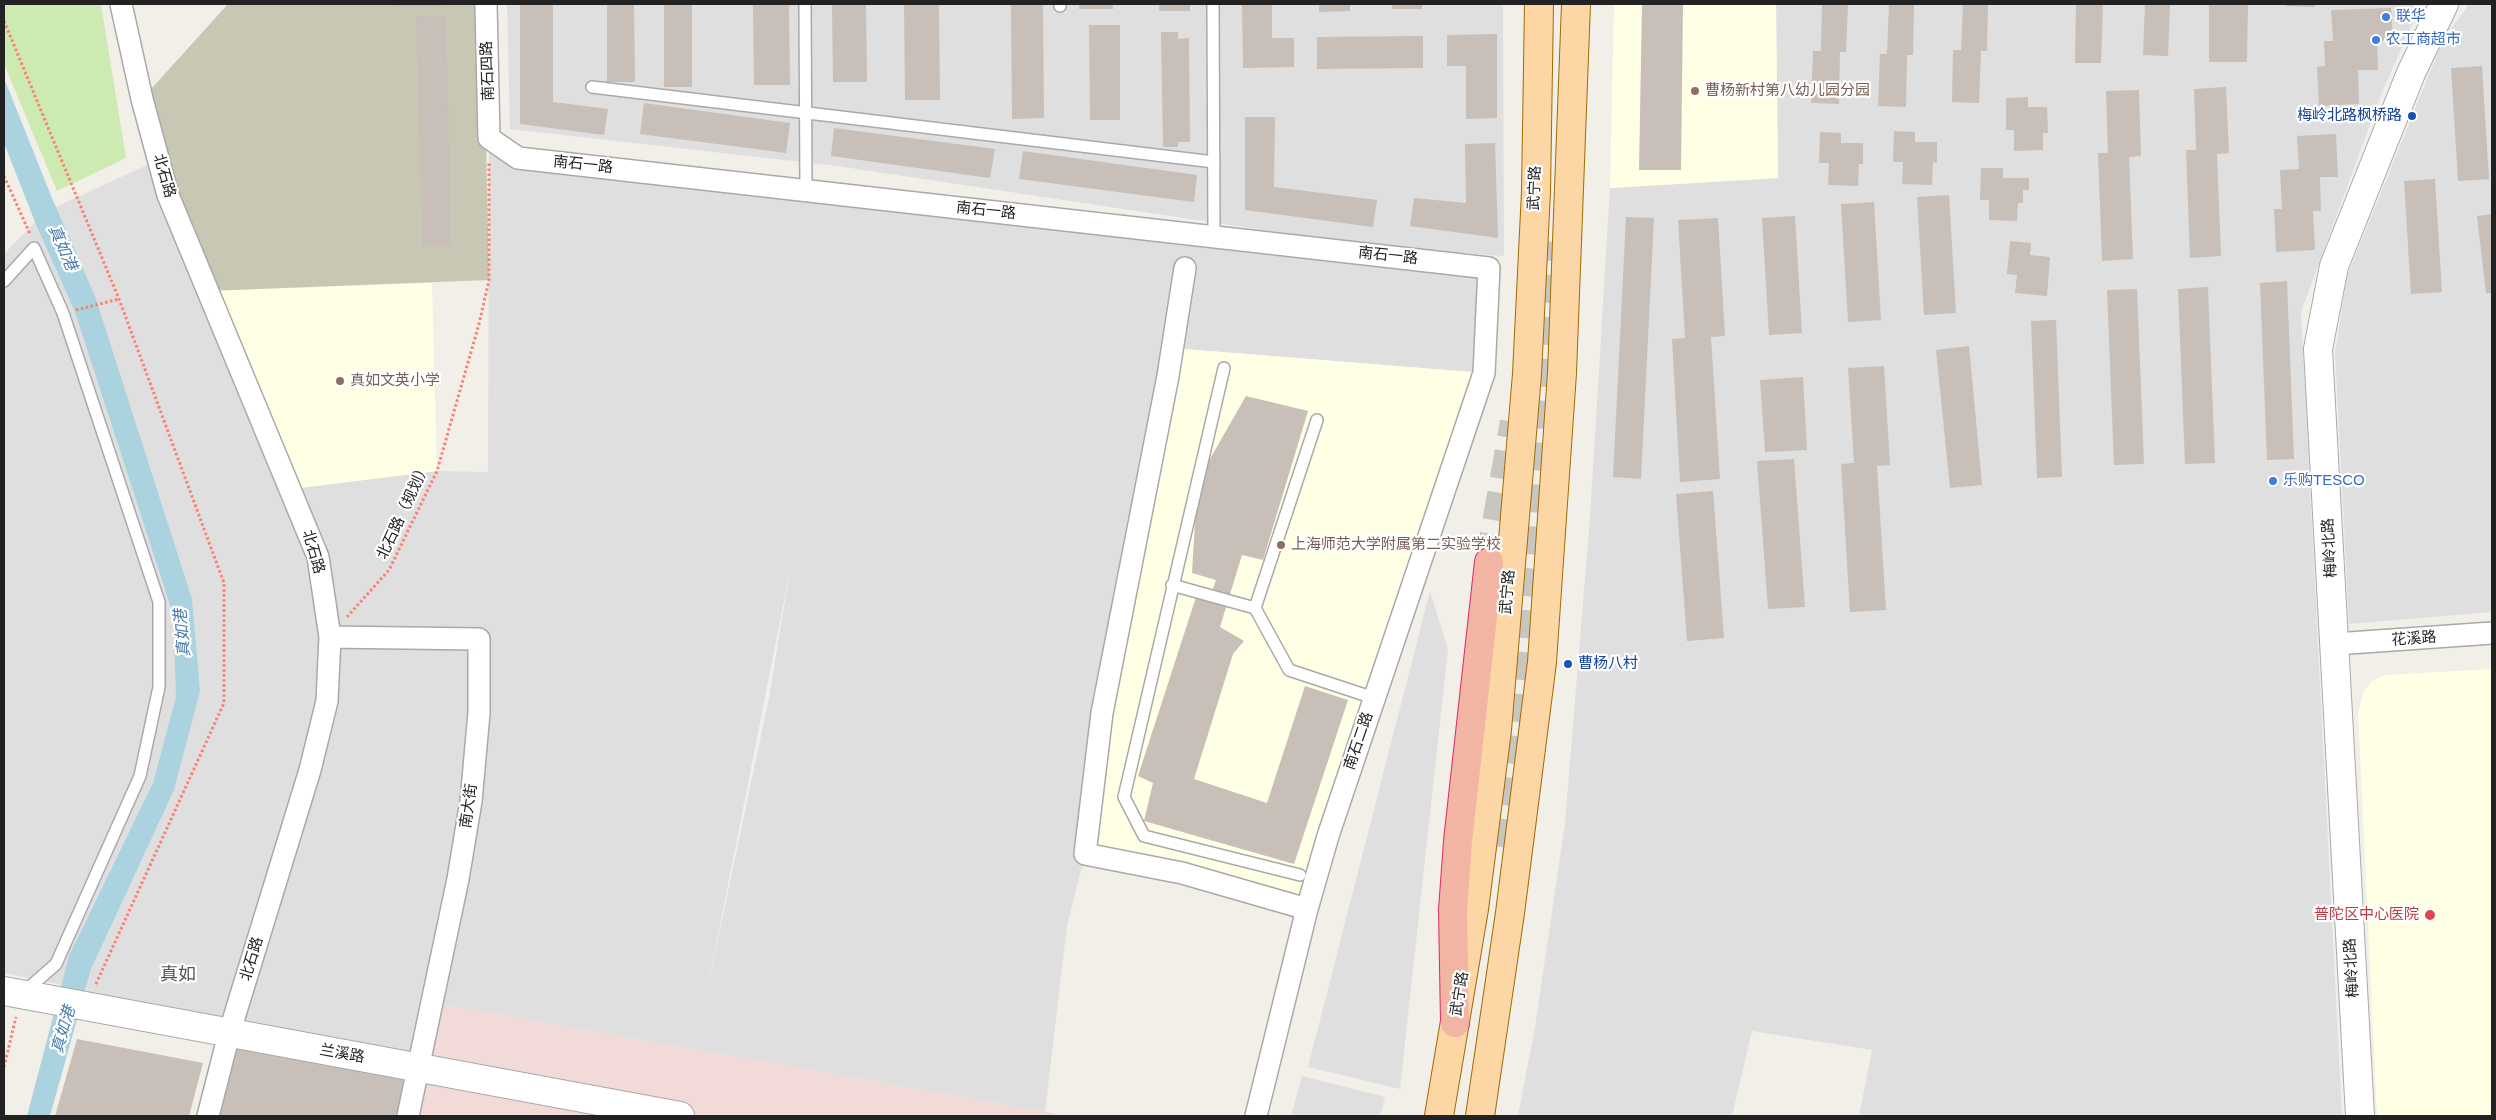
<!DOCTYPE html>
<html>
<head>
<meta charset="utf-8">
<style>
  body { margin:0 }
  #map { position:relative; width:2496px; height:1120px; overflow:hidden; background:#f2efe9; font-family:Arial,sans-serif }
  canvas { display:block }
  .frame { position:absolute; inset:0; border:5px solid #222; pointer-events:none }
</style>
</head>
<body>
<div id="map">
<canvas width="2496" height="1120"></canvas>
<div class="frame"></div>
</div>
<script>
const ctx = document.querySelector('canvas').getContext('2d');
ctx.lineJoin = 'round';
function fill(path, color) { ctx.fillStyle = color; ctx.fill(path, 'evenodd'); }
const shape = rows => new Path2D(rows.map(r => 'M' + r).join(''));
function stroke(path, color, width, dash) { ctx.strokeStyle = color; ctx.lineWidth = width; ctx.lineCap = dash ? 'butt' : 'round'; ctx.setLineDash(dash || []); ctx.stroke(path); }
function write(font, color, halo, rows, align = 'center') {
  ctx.font = font + ' Arial,"Noto Sans SC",sans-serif'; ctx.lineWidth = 4.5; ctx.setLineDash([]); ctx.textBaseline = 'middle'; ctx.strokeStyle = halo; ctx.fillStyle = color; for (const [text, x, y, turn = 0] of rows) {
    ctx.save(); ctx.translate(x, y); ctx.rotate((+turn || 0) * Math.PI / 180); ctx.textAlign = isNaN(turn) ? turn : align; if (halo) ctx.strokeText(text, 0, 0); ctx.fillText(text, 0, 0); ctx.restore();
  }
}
const residential = shape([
  [507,4,1503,4,1504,256,1370,246,837,166,510,129],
  [1776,4,2421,5,2382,92,2301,312,2342,1116,1859,1116,1872,1050,1752,1031,1732,1116,1518,1116,1535,1027,1565,823,1590,517,1610,188,1778,178],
  [2469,4,2492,4,2492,612,2349,624,2335,353,2347,276,2443,40],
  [489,138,518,158,1489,268,1484,373,1172,348,1185,255,1102,713,1085,854,1067,926,1045,1112,432,1003,418,1067,89,1007,83,962,62,985,4,973,4,254,45,212,158,160,291,489,437,471,488,472],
  [790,570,769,698,707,991],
  [1430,591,1448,649,1400,1089,1308,1067],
  [1302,1076,1385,1097,1380,1116,1291,1116]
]);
const commercial = shape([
  [432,1003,1067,1116,408,1116]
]);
const education = shape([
  [1614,4,1776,4,1778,178,1610,188],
  [432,283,437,471,291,489,207,291],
  [1172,348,1484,373,1307,909,1085,854],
  [2492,669,2492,1116,2377,1116,2358,713,2364,691,2372,681,2385,675]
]);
const construction = shape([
  [228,4,483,4,489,280,207,291,142,99]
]);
const grass = shape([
  [4,4,101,4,126,158,57,191,4,64]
]);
const water = shape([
  [4,78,52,198,95,296,192,599,200,691,174,790,91,969,50,1116,27,1116,69,956,153,783,176,697,173,614,75,312,35,222,4,143]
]);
const building = shape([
  [397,4,442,4,442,6,397,7],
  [520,4,553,4,553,102,608,109,604,135,520,124],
  [607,4,634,4,635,82,607,82],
  [664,4,692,4,692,87,664,87],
  [753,4,789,4,790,85,754,85],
  [832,4,866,4,867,82,833,82],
  [904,4,939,4,940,100,905,100],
  [1011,4,1043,4,1044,118,1012,119],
  [1079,4,1113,4,1113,9,1079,9],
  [1159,4,1190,4,1190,11,1159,11],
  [1242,4,1272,4,1272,38,1294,38,1294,67,1243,68],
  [1319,4,1350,4,1350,11,1319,12],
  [1392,4,1422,4,1422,9,1392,9],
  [1642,4,1683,4,1681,170,1639,170],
  [1822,4,1848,4,1846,52,1840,52,1839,104,1811,103,1813,51,1821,51],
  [1889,4,1914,4,1913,55,1907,55,1906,107,1878,106,1880,54,1887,54],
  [1963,4,1988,4,1987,51,1981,51,1979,103,1952,102,1953,50,1961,50],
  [2076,4,2103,4,2101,63,2075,63],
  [2145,4,2170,4,2168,56,2143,55],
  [2209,4,2248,4,2247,62,2209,62],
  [2286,4,2315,4,2314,7,2286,6],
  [2391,8,2393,40,2377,41,2378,70,2358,70,2359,104,2319,106,2317,67,2325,66,2324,41,2333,41,2331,10],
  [416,16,446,16,451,246,422,247],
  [1089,25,1120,25,1120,120,1090,120],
  [1161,32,1178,32,1178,39,1189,38,1190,142,1178,142,1178,147,1163,147],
  [1497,34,1497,118,1466,119,1466,66,1447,66,1447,35],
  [1423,36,1423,68,1317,69,1317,37],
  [2482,66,2489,179,2458,181,2451,68],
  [2226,87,2229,153,2217,154,2221,256,2190,258,2186,150,2196,150,2194,89],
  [2139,90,2141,156,2129,157,2133,259,2102,261,2098,153,2108,153,2106,91],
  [2028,97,2028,107,2047,107,2048,133,2043,133,2043,150,2014,151,2014,130,2006,130,2006,98],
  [644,103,790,123,786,153,640,134],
  [1245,117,1275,117,1274,187,1377,200,1373,227,1245,210],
  [834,128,995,149,990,178,831,156],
  [1894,131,1915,132,1915,142,1937,142,1937,163,1933,162,1932,185,1902,184,1903,162,1893,162],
  [1820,132,1841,133,1841,143,1863,143,1863,164,1859,164,1858,186,1828,185,1829,163,1819,163],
  [2336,134,2338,177,2320,177,2321,211,2313,211,2315,250,2276,252,2274,209,2282,209,2280,170,2299,169,2297,136],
  [1495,143,1498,238,1410,226,1414,198,1466,203,1465,144],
  [1023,151,1197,175,1194,202,1019,179],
  [1981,168,2003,168,2003,178,2029,178,2029,190,2023,190,2023,203,2018,203,2017,221,1989,220,1989,200,1980,200],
  [2435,179,2442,292,2411,294,2404,181],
  [1949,195,1956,313,1924,315,1917,197],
  [1874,202,1881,320,1848,322,1841,204],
  [2492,214,2492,293,2486,293,2477,216],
  [1795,216,1802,333,1769,335,1762,218],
  [1626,217,1654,218,1641,479,1613,477],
  [1718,218,1725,336,1711,337,1720,479,1680,482,1672,339,1685,338,1678,220],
  [2010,241,2031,243,2030,255,2050,257,2047,296,2015,293,2017,275,2007,274],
  [2287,281,2294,459,2267,460,2260,283],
  [2208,287,2215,463,2185,464,2178,289],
  [2137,289,2144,464,2114,465,2107,290],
  [2056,320,2062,477,2037,478,2031,321],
  [1969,346,1982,485,1950,488,1936,350],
  [1884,366,1890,465,1877,466,1886,610,1850,612,1841,464,1854,463,1848,368],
  [1803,377,1807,450,1765,452,1760,380],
  [1246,396,1308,411,1263,560,1242,555,1220,627,1244,641,1233,654,1194,779,1267,803,1305,686,1348,700,1294,864,1144,821,1153,783,1138,776,1196,597,1209,601,1216,580,1192,573,1196,504,1207,464],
  [1794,459,1805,607,1768,609,1757,461],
  [1713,491,1724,638,1687,641,1676,494],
  [229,1034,418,1067,408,1116,208,1116],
  [77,1039,203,1063,189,1116,55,1116]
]);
const trunkTunnel = shape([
  [1489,562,1514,422],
  [1495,846,1515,717,1555,242]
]);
const path = shape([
  [4,21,119,299,224,583,224,703,95,986],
  [4,176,30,234],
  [76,310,119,299],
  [347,617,389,570,437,471,479,324,489,280,489,162],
  [4,1067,16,1017]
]);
const service = shape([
  [805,4,806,190],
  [1213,4,1214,237],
  [1060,6,1060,4],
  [592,87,1214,162],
  [4,281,34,248,63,313,159,602,159,687,140,776,56,964,24,992],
  [1224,368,1124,797,1144,836,1300,875],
  [1317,420,1255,608,1289,670,1374,698],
  [1172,585,1255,608]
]);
const minor = shape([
  [121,4,142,99,168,195,318,557,330,637,327,701,310,770,229,1034,208,1116],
  [486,4,489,138,518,158,1489,268,1484,373,1328,836,1307,909,1256,1116],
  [1185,268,1168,376,1102,713,1085,854,1182,873,1307,909],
  [330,637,479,639,479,713,471,801,458,879,408,1116],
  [2335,644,2492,633]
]);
const tertiary = shape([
  [4,991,680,1116],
  [2360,1116,2318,349,2334,266,2411,73,2444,4]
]);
const primary = shape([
  [1439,1116,1474,909,1497,730,1527,374,1536,192,1539,4],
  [1480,1116,1510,913,1542,662,1562,373,1576,4]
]);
const trunk = shape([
  [1455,1023,1453,910,1458,841,1489,562]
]);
const markers = [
  [2386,17,5,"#3f7fe0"],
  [2376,40,5,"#3f7fe0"],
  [1695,91,5,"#8d6e63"],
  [2412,116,5,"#1a4fb4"],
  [340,381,5,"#8d6e63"],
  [2273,481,5,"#3f7fe0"],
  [1281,545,5,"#8d6e63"],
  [1568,664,5,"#1a4fb4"],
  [2430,915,6,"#e0444e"]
];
const shopNames = [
  ["联华",2396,17],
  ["农工商超市",2386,40],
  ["乐购TESCO",2283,481]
];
const streetNames = [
  ["南石四路",488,71,-92],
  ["南石一路",583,165,6],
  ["北石路",164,176,74],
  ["武宁路",1535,188,-88],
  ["南石一路",986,211,6],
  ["南石一路",1388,256,6],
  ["北石路（规划）",404,511,-65],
  ["梅岭北路",2330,548,-93],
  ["北石路",313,552,74],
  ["武宁路",1508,592,-85],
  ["花溪路",2414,639,-4],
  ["南石二路",1359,741,-71],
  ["南大街",469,806,-82],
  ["北石路",252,959,-73],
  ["梅岭北路",2352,968,-93],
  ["武宁路",1460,994,-81],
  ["兰溪路",342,1054,10]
];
const educationNames = [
  ["曹杨新村第八幼儿园分园",1705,91],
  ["真如文英小学",350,381],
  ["上海师范大学附属第二实验学校",1291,545]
];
const transitNames = [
  ["梅岭北路枫桥路",2402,116],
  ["曹杨八村",1578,664,"left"]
];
const healthNames = [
  ["普陀区中心医院",2419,915]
];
const waterNames = [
  ["真如港",62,248,66],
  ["真如港",183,633,-95],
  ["真如港",64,1030,-74]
];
const quarterNames = [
  ["真如",178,975]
];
fill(residential, '#e0dfdf');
fill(commercial, '#f2dad9');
fill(education, '#ffffe5');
fill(construction, '#c7c7b4');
fill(grass, '#cdebb0');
fill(water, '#aad3df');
fill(building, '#c7bfb8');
stroke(trunkTunnel, '#c8c6c1', 28, [28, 14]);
stroke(service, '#a9a9a9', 14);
stroke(minor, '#a9a9a9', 24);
stroke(tertiary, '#a9a9a9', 30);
stroke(primary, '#a06b00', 30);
stroke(trunk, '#dc2a67', 30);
stroke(path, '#fa8072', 3, [2.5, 2.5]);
stroke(service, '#fff', 11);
stroke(minor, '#fff', 21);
stroke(tertiary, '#fff', 28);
stroke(primary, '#fcd6a4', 28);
stroke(trunk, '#f2b4a3', 28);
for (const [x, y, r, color] of markers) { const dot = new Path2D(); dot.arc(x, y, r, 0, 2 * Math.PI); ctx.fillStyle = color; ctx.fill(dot); stroke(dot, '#fff', 2); }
write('15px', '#366cbe', '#fff', shopNames, 'left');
write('15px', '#222', '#fff', streetNames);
write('15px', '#785e54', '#fff', educationNames, 'left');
write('15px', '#164399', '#fff', transitNames, 'right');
write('15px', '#be3a42', '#fff', healthNames, 'right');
write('italic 16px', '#4a7aab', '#fff', waterNames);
write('18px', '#555', '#fff', quarterNames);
</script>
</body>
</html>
